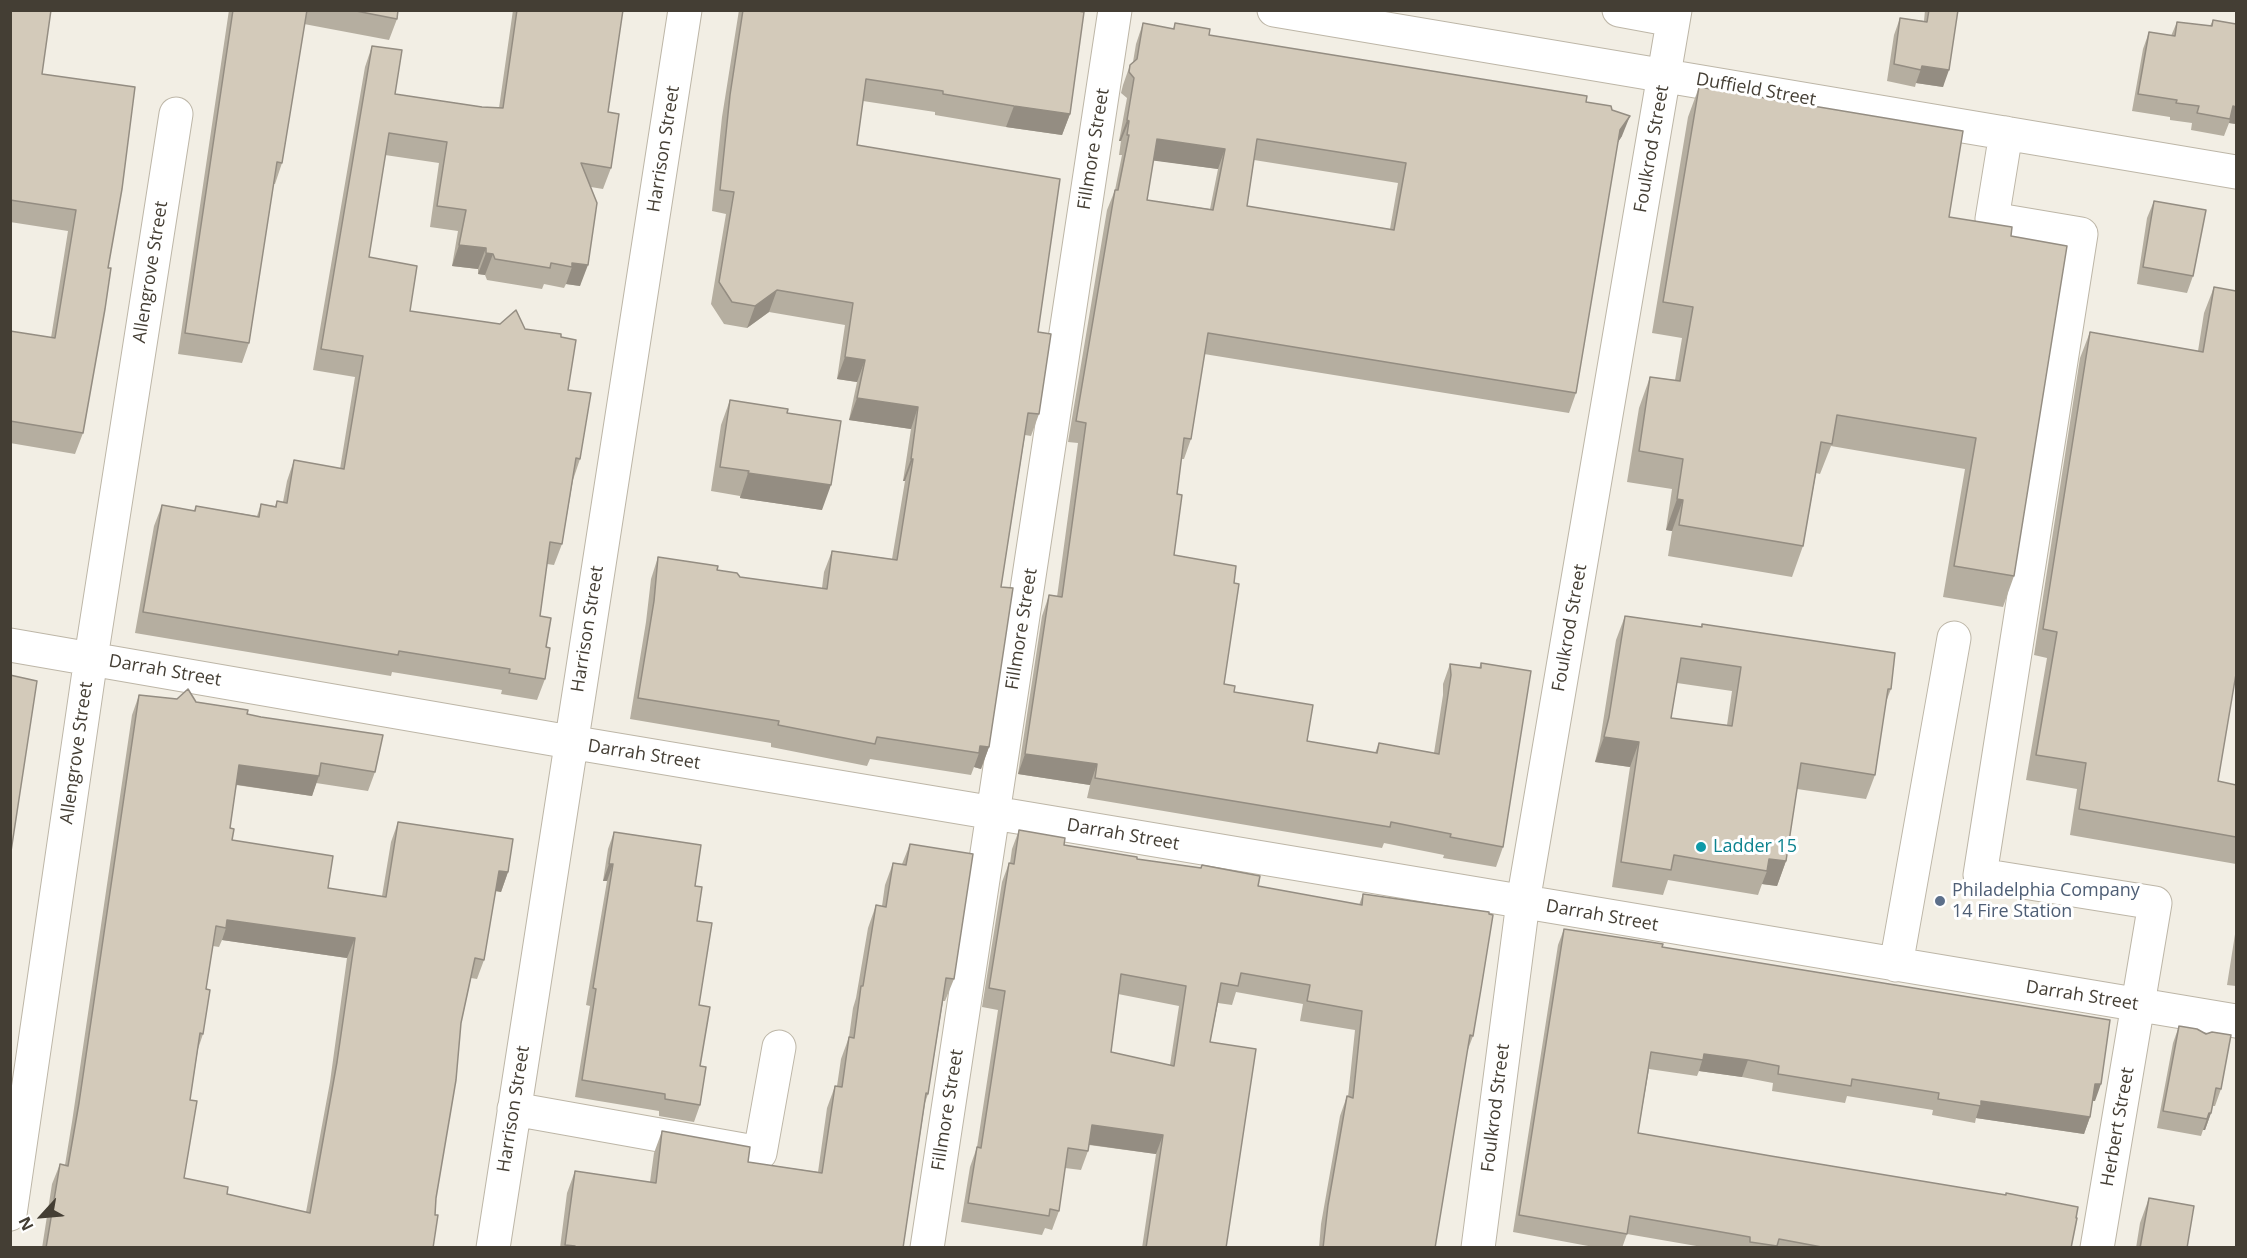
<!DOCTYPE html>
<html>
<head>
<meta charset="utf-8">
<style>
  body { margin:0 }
  #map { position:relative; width:2247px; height:1258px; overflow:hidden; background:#f2eee4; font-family:"Open Sans",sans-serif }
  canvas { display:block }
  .frame { position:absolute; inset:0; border:12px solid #443e34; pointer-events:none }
  .north { position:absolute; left:12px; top:1186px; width:60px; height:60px; -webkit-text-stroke:4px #fff; paint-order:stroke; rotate:244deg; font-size:16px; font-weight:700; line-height:24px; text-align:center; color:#443e34 }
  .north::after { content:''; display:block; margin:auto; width:21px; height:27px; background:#443e34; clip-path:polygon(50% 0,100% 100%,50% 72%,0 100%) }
</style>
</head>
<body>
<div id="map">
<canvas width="2247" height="1258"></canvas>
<div class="frame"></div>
<div class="north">N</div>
</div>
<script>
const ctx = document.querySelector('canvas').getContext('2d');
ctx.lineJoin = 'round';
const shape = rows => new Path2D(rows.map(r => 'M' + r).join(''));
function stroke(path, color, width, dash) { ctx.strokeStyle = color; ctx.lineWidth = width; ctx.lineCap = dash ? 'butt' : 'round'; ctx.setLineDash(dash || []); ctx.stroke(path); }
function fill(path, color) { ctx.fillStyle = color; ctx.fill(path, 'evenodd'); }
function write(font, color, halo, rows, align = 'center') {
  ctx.font = font + ' "Open Sans",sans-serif'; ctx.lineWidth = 6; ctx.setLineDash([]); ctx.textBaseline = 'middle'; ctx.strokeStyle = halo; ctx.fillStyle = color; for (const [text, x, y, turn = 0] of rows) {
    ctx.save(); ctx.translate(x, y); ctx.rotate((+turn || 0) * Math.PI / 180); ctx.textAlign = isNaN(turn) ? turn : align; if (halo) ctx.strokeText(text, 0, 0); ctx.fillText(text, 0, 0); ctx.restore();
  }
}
const minor = shape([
  [1274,10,2236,172],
  [1619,10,1673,20],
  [2006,133,1992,219,2081,234,1980,875,2155,903,2097,1248],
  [10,645,570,742,2236,1021],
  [1896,965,1954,638],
  [514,1109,760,1153,779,1047],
  [10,1214,91,658,176,114],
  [493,1248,685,10],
  [927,1248,1115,10],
  [1478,1248,1523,902,1675,10]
]);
const wall = shape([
  [10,10,42,74,108,268,83,433,75,454,10,443,10,331,51,338,68,231,10,222],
  [229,10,398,10,397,19,389,40,304,24,282,163,275,184,273,184,249,343,242,363,178,354],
  [513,10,623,10,608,112,611,168,603,189,591,187,580,286,566,284,564,288,544,284,542,289,487,280,485,275,478,274,478,269,452,266,458,231,430,227,439,163,385,155,369,257,410,311,525,329,561,337,568,390,580,459,573,480,562,544,554,565,547,564,540,616,546,647,545,679,537,700,501,694,502,690,392,672,391,676,135,633,154,526,162,505,194,511,196,506,257,516,261,504,275,506,277,501,283,502,287,481,294,460,340,469,355,377,313,370,365,67,372,46,395,94,482,107,499,108],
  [739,10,1072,10,1070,114,1062,135,1006,127,935,115,935,112,863,101,857,145,1038,332,1039,414,1031,436,1025,435,1001,587,989,747,981,769,974,767,971,775,870,759,867,766,771,747,771,743,630,719,646,622,651,579,658,557,717,570,740,577,822,588,824,572,832,551,892,559,905,481,903,481,911,429,849,420,857,382,837,379,845,325,769,312,747,328,724,324,711,304,726,214,712,211,722,117],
  [1925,10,1958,10,1943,87,1916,83,1915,87,1887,81,1894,35,1900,18,1924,21],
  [2213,20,2236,124,2229,123,2224,136,2191,130,2192,123,2170,120,2170,117,2132,111,2143,49,2149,32,2171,36,2177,22,2210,26],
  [1143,23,1173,29,1175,23,1209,35,1586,102,1612,110,1622,136,1618,142,1576,393,1569,413,1204,354,1191,439,1184,459,1181,459,1177,494,1174,555,1234,583,1224,684,1234,692,1307,741,1375,753,1379,743,1434,753,1443,695,1443,684,1450,664,1479,668,1481,663,1503,847,1496,867,1443,858,1444,855,1384,843,1382,848,1087,798,1090,785,1018,774,1042,616,1049,595,1057,597,1078,443,1068,442,1107,210,1115,190,1122,155,1119,155,1121,141,1119,141,1127,98,1121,93,1123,85,1130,65,1133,62,1136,44],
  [1153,160,1218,169,1210,209,1147,200],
  [1254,160,1398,183,1390,229,1247,206],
  [1699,87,1949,217,2011,236,2014,576,2003,607,1943,597,1965,469,1831,446,1820,474,1816,473,1803,546,1792,577,1668,556,1672,531,1666,530,1672,489,1627,482,1639,408,1650,377,1675,380,1682,338,1652,333,1688,117],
  [2154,201,2193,276,2187,293,2137,284,2147,218],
  [2214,287,2218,781,2236,785,2236,864,2070,835,2077,789,2026,780,2047,658,2034,655,2080,358,2090,332,2198,351,2204,313],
  [730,400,787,413,822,510,740,498,740,496,711,491,721,425],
  [1625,616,1701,627,1702,624,1891,689,1886,702,1875,775,1866,799,1797,789,1786,861,1777,886,1762,884,1758,895,1668,880,1663,895,1612,887,1630,767,1595,762,1600,741,1616,640],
  [1677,683,1732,691,1727,725,1671,718],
  [139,695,196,702,247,714,375,772,368,791,316,783,312,796,236,785,230,828,232,840,328,888,382,896,391,842,398,822,508,872,501,892,495,891,484,960,477,979,471,978,461,1023,436,1198,433,1248,42,1248,52,1184,60,1164,65,1165,72,1122,132,715],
  [222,940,347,958,330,1082,306,1212,227,1194,184,1178,190,1100,198,1049,203,1034,206,989,213,946,219,947],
  [1019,830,1064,845,1137,859,1201,868,1202,865,1258,886,1359,905,1363,894,1473,1036,1467,1052,1435,1248,1319,1248,1321,1224,1340,1116,1347,1096,1348,1097,1355,1030,1300,1021,1303,1004,1236,992,1232,1005,1218,1003,1210,1042,1226,1248,1142,1248,1156,1154,1089,1145,1088,1151,1081,1170,1065,1168,1059,1211,1052,1230,1045,1228,1042,1235,961,1222,970,1167,977,1147,998,1010,982,1007,1002,882,1009,863,1010,863,1012,849],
  [1118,994,1179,1006,1170,1065,1111,1052],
  [614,832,695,886,697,921,700,1105,694,1122,659,1116,659,1111,575,1097,590,1006,586,1005,607,881,603,881,608,849],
  [910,844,954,979,945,1001,943,1001,928,1094,925,1103,903,1248,560,1248,567,1193,575,1171,650,1182,654,1153,662,1131,748,1162,818,1172,827,1108,835,1086,837,1086,841,1059,849,1037,853,1008,856,998,868,928,876,905,882,906,885,885,893,863,902,864],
  [2236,928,2236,986,2227,985],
  [1564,929,1662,947,2095,1101,2092,1101,2090,1117,2084,1134,1976,1118,1975,1123,1932,1115,1933,1110,1847,1096,1845,1103,1772,1091,1773,1083,1742,1077,1699,1071,1697,1076,1649,1069,1638,1133,2076,1218,2071,1248,1708,1248,1627,1234,1622,1248,1599,1248,1513,1232,1558,945],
  [2179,1026,2221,1089,2215,1106,2212,1106,2211,1113,2205,1130,2203,1130,2201,1136,2157,1128,2173,1043],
  [2149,1198,2187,1248,2136,1248,2140,1223]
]);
const shadedWall = shape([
  [1922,66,1949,70,1943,87,1916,83],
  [1014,106,1070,114,1062,135,1006,127],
  [2233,106,2236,107,2236,124,2229,123],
  [1630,116,1622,136,1613,150,1620,130],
  [1127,120,1129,121,1121,141,1119,141],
  [1157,139,1225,149,1218,169,1149,160],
  [459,245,486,248,478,269,452,266],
  [486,253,493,254,485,275,478,274],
  [572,263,588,265,580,286,566,284,572,267],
  [777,290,769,312,747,328,755,306],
  [845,357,865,360,857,382,837,379],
  [857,398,918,407,911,429,849,420],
  [911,459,913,459,905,481,903,481],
  [748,473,831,485,822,510,740,498],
  [1677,499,1683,500,1672,531,1666,530],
  [1604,737,1639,742,1630,767,1595,762],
  [980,746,989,747,981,769,974,767,979,753],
  [1025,754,1097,764,1090,785,1018,774],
  [239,765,319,776,312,796,232,784],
  [1769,859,1786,861,1777,886,1762,884,1767,871],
  [609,864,613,864,607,881,603,881],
  [499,871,508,872,501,892,491,890],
  [227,920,355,938,347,958,222,940,226,928],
  [1704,1054,1748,1060,1742,1077,1699,1071],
  [2095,1084,2101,1084,2095,1101,2089,1101],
  [1981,1101,2090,1117,2084,1134,1976,1118],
  [2209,1113,2211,1113,2205,1130,2203,1130],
  [1092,1125,1163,1135,1156,1154,1085,1144]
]);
const building = shape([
  [10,10,51,10,42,74,135,87,122,189,108,268,111,268,105,309,83,433,10,421,10,331,55,338,76,210,10,200,10,10],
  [233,10,307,10,282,163,277,162,249,343,185,333,233,10],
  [351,10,398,10,397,19,351,10],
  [517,10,623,10,608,112,619,114,611,168,581,163,597,203,588,265,572,263,572,267,551,263,550,268,495,259,493,254,486,253,486,248,459,245,466,210,437,206,447,142,389,133,369,257,417,266,410,311,500,324,516,310,525,329,561,334,561,337,576,340,568,390,591,393,580,459,576,458,562,544,550,542,540,616,551,618,546,647,550,648,545,679,509,673,510,669,399,651,398,655,143,612,162,505,195,511,196,506,259,517,261,504,276,507,277,501,287,503,294,460,344,469,363,356,321,349,372,46,402,50,395,94,482,107,503,108,517,10],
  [743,10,1072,10,1084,12,1070,114,1014,106,943,94,943,91,866,79,857,145,1060,179,1038,332,1051,334,1039,414,1028,413,1001,587,1013,588,989,747,980,746,979,753,877,737,875,744,778,725,779,721,638,698,654,601,658,557,718,566,717,570,737,573,740,577,827,589,832,551,897,560,913,459,911,459,918,407,857,398,865,360,845,357,853,303,777,290,755,306,732,302,719,282,734,192,720,190,730,95,743,10],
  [1929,10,1958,10,1949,70,1922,66,1921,70,1894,64,1900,18,1927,22,1929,10],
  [2213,20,2236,24,2236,107,2233,106,2230,119,2197,113,2199,106,2176,103,2177,100,2138,94,2149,32,2175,36,2177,22,2212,26,2213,20],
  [1143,23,1174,29,1175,23,1210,29,1209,35,1587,96,1586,102,1611,106,1612,110,1630,116,1620,130,1576,393,1208,333,1191,439,1184,438,1177,494,1182,495,1174,555,1236,566,1234,583,1239,584,1224,684,1235,686,1234,692,1313,705,1307,741,1377,753,1379,743,1439,754,1451,675,1450,664,1481,668,1481,663,1531,671,1503,847,1450,837,1451,834,1391,822,1390,827,1095,778,1097,764,1025,754,1049,595,1062,597,1086,423,1076,421,1115,190,1118,190,1129,135,1127,135,1129,121,1127,120,1134,78,1129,72,1130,65,1137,59,1143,23],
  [1157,139,1225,149,1213,210,1147,200,1157,139],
  [1257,139,1406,163,1394,230,1247,206,1257,139],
  [1699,87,1963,131,1949,217,2012,227,2011,236,2067,246,2014,576,1954,566,1976,438,1837,415,1832,444,1821,442,1803,546,1679,525,1683,500,1677,499,1683,459,1639,451,1650,377,1680,381,1693,307,1663,302,1699,87],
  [2154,201,2206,210,2193,276,2143,267,2154,201],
  [2214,287,2236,291,2236,674,2218,781,2236,785,2236,837,2079,809,2086,763,2036,755,2057,632,2043,629,2090,332,2203,352,2214,287],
  [730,400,788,409,787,413,841,421,831,485,748,473,749,471,720,467,730,400],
  [1625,616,1702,627,1702,624,1895,653,1891,689,1888,689,1875,775,1801,763,1786,861,1769,859,1767,871,1674,855,1671,870,1621,862,1639,742,1604,737,1609,717,1625,616],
  [1681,658,1741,667,1732,726,1671,718,1681,658],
  [10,675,37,681,10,858,10,675],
  [188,689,196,702,248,710,247,714,261,717,383,735,375,772,321,763,319,776,239,765,230,828,234,829,232,840,333,856,328,888,386,897,398,822,513,839,508,872,499,871,484,960,475,958,461,1023,456,1080,436,1198,435,1215,438,1215,433,1248,46,1248,60,1164,68,1166,79,1103,139,695,177,699,188,689],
  [227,920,355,938,337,1062,310,1213,227,1194,228,1187,184,1178,197,1101,190,1100,200,1033,203,1034,210,990,206,989,216,926,226,928,227,920],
  [1019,830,1065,838,1064,845,1137,857,1137,859,1201,868,1202,865,1260,876,1258,886,1362,905,1363,894,1489,912,1489,914,1493,915,1481,989,1473,1036,1470,1035,1435,1248,1323,1248,1328,1205,1347,1096,1353,1098,1362,1011,1307,1001,1310,985,1241,973,1238,986,1221,983,1210,1042,1256,1049,1226,1248,1146,1248,1163,1135,1092,1125,1088,1151,1068,1148,1059,1211,1050,1209,1049,1216,968,1203,977,1147,981,1148,1005,991,989,988,1009,863,1014,864,1019,830],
  [1121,974,1186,986,1174,1066,1111,1052,1121,974],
  [614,832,701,845,695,886,702,887,697,921,712,923,699,1005,710,1007,700,1066,706,1067,700,1105,665,1099,665,1094,582,1080,596,989,593,988,613,864,609,864,614,832],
  [910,844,973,854,954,979,946,978,928,1094,926,1093,903,1248,575,1248,575,1246,565,1245,575,1171,656,1183,662,1131,750,1147,748,1162,822,1173,835,1086,842,1087,849,1037,854,1038,861,986,863,986,876,905,886,907,893,863,906,865,910,844],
  [1564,929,1663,944,1662,947,2110,1020,2101,1084,2095,1084,2090,1117,1981,1101,1981,1106,1938,1099,1939,1093,1852,1079,1851,1086,1778,1074,1779,1066,1748,1060,1704,1054,1703,1060,1651,1052,1638,1133,1771,1156,2006,1195,2006,1193,2078,1207,2076,1218,2077,1218,2071,1248,1827,1248,1779,1239,1777,1246,1750,1242,1750,1237,1630,1216,1627,1234,1519,1215,1564,929],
  [2179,1026,2197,1029,2206,1034,2212,1032,2231,1035,2221,1089,2216,1088,2211,1113,2209,1113,2207,1119,2163,1111,2179,1026],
  [2149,1198,2194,1206,2187,1248,2140,1248,2149,1198]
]);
const markers = [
  [1701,847,6,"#0f9aa8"],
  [1940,901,6,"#5c6f8a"]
];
const streetNames = [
  ["Duffield Street",1756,90,10],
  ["Harrison Street",664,149,-81],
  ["Fillmore Street",1094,149,-81],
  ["Foulkrod Street",1652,149,-80],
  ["Allengrove Street",151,272,-81],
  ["Foulkrod Street",1570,628,-80],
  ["Harrison Street",588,629,-81],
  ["Fillmore Street",1022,629,-81],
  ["Darrah Street",165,671,10],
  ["Allengrove Street",77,753,-82],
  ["Darrah Street",644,755,9],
  ["Darrah Street",1123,835,10],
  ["Darrah Street",1602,916,10],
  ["Darrah Street",2082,996,9],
  ["Foulkrod Street",1496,1108,-83],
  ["Harrison Street",514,1109,-81],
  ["Fillmore Street",948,1110,-81],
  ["Herbert Street",2118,1127,-80]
];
const cultureNames = [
  ["Ladder 15",1713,847]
];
const serviceNames = [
  ["Philadelphia Company",1952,891],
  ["14 Fire Station",1952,912]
];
stroke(minor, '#bdb6a7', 35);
stroke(minor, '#fff', 33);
fill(wall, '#b5aea0');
fill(shadedWall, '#948d82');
fill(building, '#d3caba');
stroke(building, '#948d82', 1.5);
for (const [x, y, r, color] of markers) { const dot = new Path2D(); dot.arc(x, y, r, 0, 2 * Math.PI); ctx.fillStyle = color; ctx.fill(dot); stroke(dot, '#fff', 2); }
write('18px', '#443e34', '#fff', streetNames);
write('18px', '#0d838f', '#fff', cultureNames, 'left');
write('18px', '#4e5e75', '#fff', serviceNames, 'left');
</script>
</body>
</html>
